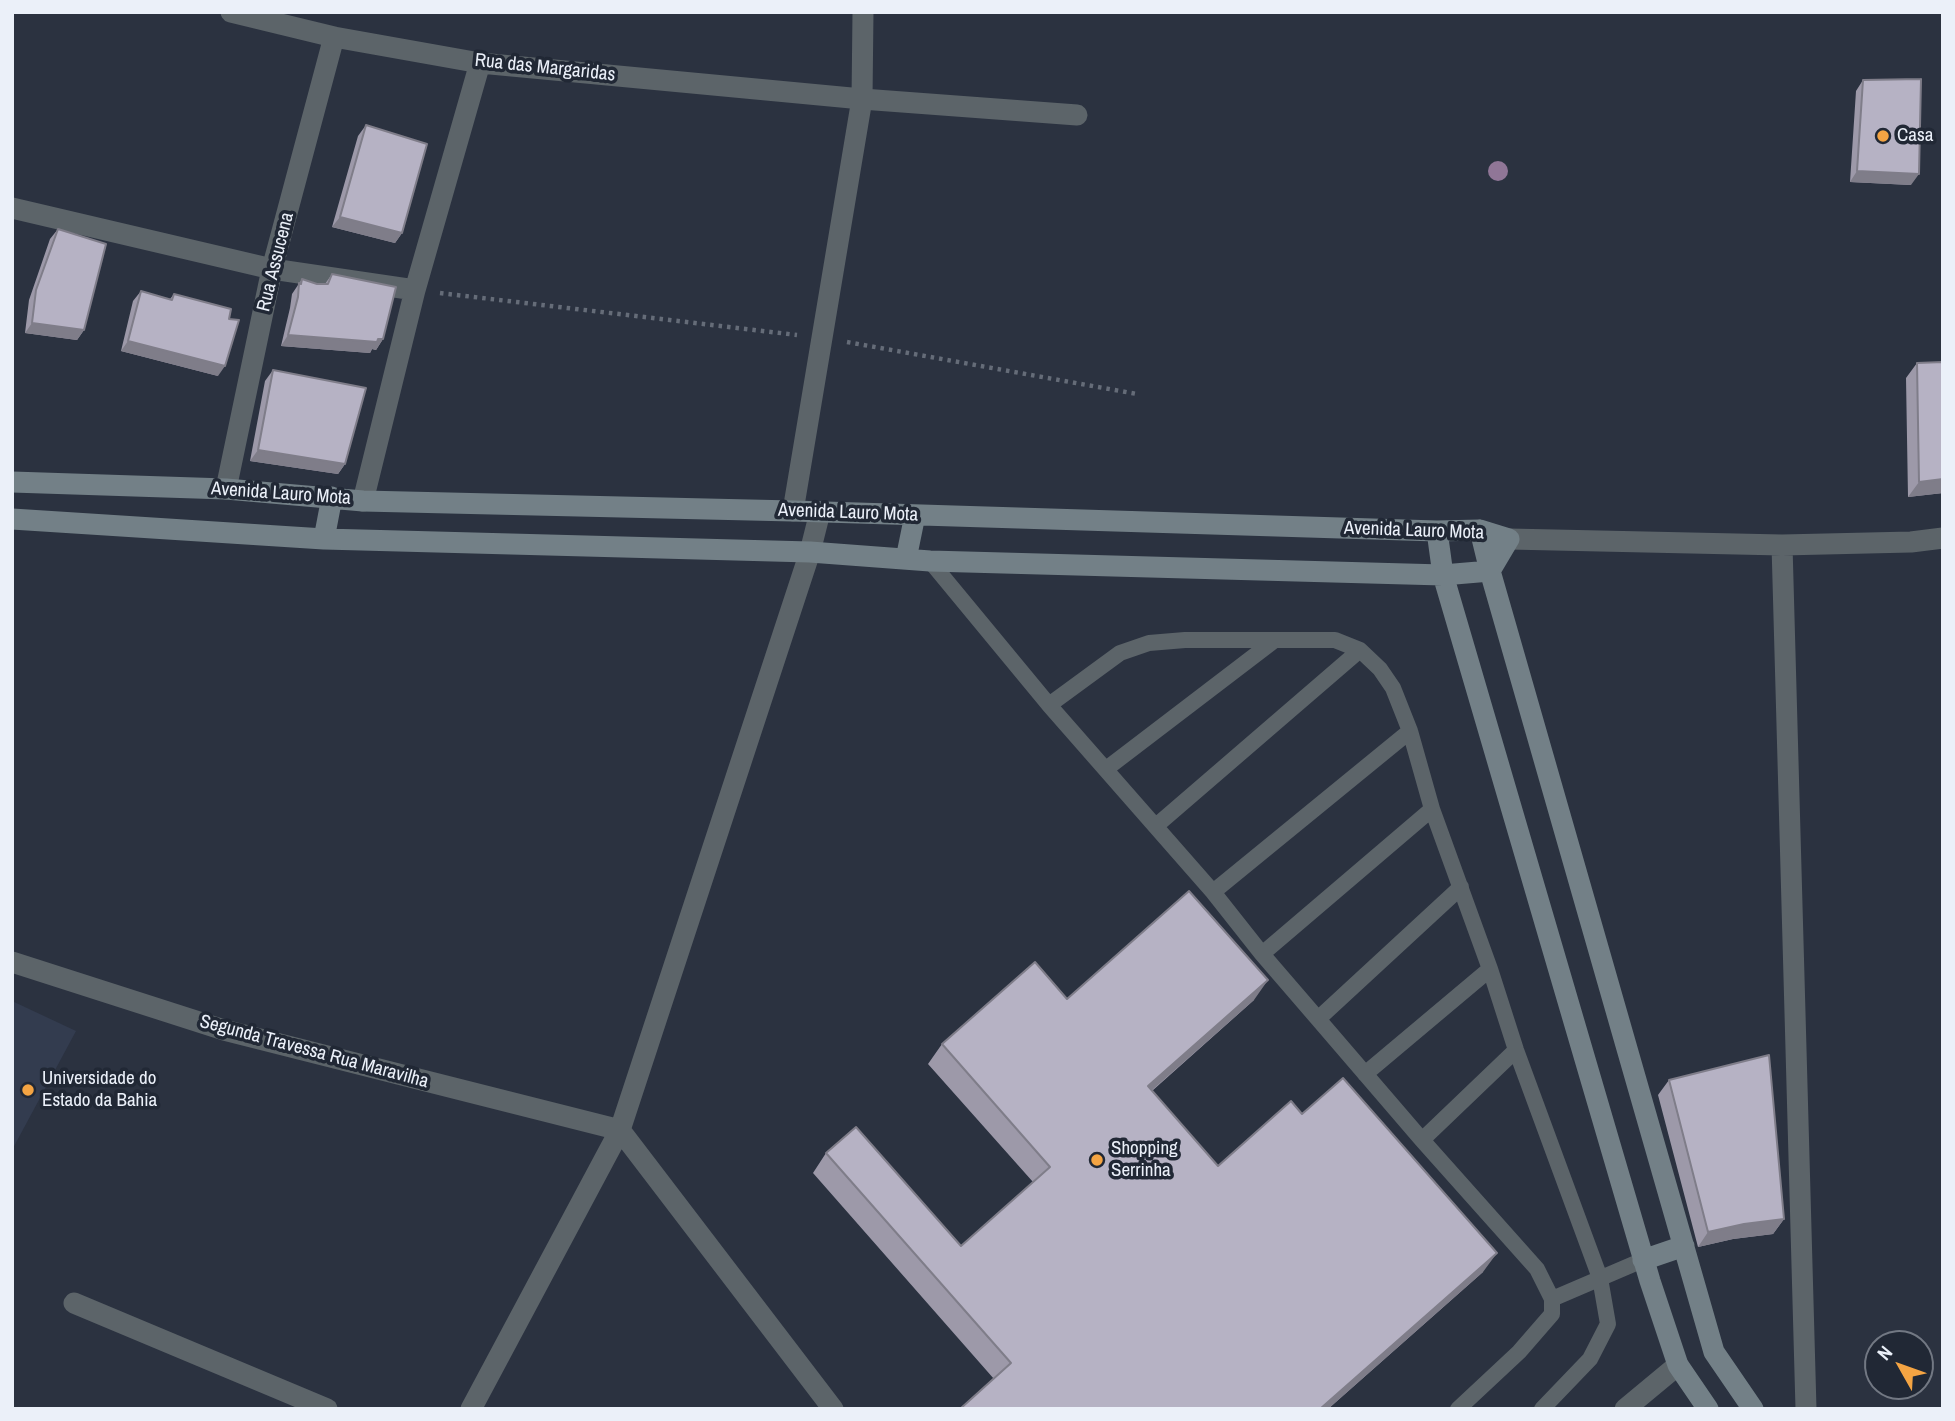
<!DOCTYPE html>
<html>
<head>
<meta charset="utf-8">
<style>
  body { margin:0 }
  #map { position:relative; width:1955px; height:1421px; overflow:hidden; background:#2b3240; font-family:"Archivo Narrow",sans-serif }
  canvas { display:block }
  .frame { position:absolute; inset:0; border:14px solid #ebf0f9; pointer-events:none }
  .north { position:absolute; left:1864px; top:1330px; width:70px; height:70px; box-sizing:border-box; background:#212835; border:2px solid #727883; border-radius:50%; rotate:310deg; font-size:19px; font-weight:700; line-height:28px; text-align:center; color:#ebf0f9 }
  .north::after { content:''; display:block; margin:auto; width:24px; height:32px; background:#f4a443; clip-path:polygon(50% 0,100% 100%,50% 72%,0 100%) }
</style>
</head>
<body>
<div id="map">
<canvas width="1955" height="1421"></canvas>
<div class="frame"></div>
<div class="north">N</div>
</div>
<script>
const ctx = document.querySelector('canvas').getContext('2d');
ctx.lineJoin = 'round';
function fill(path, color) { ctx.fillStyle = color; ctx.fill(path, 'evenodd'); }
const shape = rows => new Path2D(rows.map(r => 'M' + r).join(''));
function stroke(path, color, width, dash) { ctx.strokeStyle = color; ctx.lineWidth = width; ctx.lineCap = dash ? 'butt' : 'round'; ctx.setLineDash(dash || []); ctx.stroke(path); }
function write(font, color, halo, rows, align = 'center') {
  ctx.font = font + ' "Archivo Narrow",sans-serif'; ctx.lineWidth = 7; ctx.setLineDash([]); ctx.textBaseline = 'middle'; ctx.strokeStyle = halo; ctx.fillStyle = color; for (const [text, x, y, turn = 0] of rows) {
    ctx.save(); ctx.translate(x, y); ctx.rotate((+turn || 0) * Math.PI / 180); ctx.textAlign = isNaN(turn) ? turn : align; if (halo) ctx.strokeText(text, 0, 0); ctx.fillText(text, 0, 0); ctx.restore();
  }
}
const built = shape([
  [12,1001,76,1031,12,1150]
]);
const path = shape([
  [440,293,797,335],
  [847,342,1137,394]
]);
const lane = shape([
  [930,561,1049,705,1213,892,1262,954,1318,1019,1422,1140,1537,1269,1552,1299,1643,1260],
  [1049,705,1120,653,1149,643,1185,640,1335,640,1360,650,1380,669,1393,688,1410,731,1432,809,1490,969,1516,1050,1600,1278,1608,1324,1590,1359,1542,1409],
  [1106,769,1275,640],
  [1157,825,1360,650],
  [1213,892,1410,731],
  [1262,954,1432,809],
  [1318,1019,1461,887],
  [1365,1074,1490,969],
  [1422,1140,1516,1050],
  [1458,1409,1519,1352,1552,1314,1552,1299]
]);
const street = shape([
  [231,12,334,37,480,63,862,99,1077,115],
  [12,208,272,269,415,290],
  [226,489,272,269,334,37],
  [363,501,415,290,480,63],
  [793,511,862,99,863,12],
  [1509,539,1782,545,1911,542,1943,538],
  [1782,545,1806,1409],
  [12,962,224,1030,620,1130],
  [620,1130,833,1409],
  [74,1303,327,1409],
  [471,1409,620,1130,810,552,820,512],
  [1625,1409,1678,1365]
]);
const secondary = shape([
  [12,482,226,489,363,501,793,511,1437,531,1480,530,1509,539,1490,571,1443,575,930,561,810,552,324,539,12,519],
  [1480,530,1490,571,1714,1352,1753,1409],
  [1437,531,1443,575,1650,1281,1678,1365,1708,1409],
  [324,539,332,497],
  [906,559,915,515],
  [1643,1260,1684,1246]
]);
const trees = [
  [1498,171]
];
const wall = shape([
  [1863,80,1911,185,1850,182,1856,91],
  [366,125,402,233,395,243,332,227,358,136],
  [58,229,84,330,77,340,25,333,29,300,50,239],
  [332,274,383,339,376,350,372,349,370,353,281,346,290,308,292,294,302,279,317,284,325,284],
  [141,291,170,299,174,294,218,376,121,351,133,301],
  [1943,362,1943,493,1908,497,1906,378,1917,363],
  [273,370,345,464,338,474,250,461,265,381],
  [1067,999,1254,1000,1152,1091,1218,1166,1302,1114,1483,1272,1328,1409,960,1409,994,1379,813,1173,826,1153,961,1246,1033,1182,928,1064,942,1044],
  [1669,1080,1784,1219,1773,1234,1733,1239,1698,1247,1658,1095]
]);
const shadedWall = shape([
  [1857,171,1919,174,1911,185,1850,182],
  [340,217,402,233,395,243,332,227],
  [32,323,84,330,77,340,25,333],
  [288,335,378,339,383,339,376,350,372,349,370,353,281,346],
  [128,341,225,366,218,376,121,351],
  [258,450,345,464,338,474,250,461],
  [1943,479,1943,493,1908,497,1919,482],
  [1268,980,1254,1000,1134,1106,1148,1086],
  [1784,1219,1773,1234,1733,1239,1698,1247,1708,1232,1744,1224],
  [1497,1253,1483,1272,1328,1409,1320,1409]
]);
const building = shape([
  [1921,79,1919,174,1857,171,1863,80,1921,79],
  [366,125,427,144,402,233,340,217,366,125],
  [58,229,106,244,84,330,32,323,36,290,58,229],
  [332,274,396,287,383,339,378,339,377,342,288,335,298,297,299,283,301,284,302,279,317,284,328,284,332,274],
  [141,291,172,300,174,294,231,309,229,319,239,320,225,366,128,341,141,291],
  [1943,362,1943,479,1919,482,1917,363,1943,362],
  [273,370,366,388,345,464,258,450,273,370],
  [1189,891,1268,980,1148,1086,1218,1166,1291,1101,1302,1114,1343,1078,1497,1253,1320,1409,960,1409,1011,1363,826,1153,856,1127,961,1246,1050,1167,942,1044,1035,962,1067,999,1189,891],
  [1769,1055,1784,1219,1744,1224,1708,1232,1669,1080,1769,1055]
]);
const markers = [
  [1883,136,7,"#f4a443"],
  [28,1090,7,"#f4a443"],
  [1097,1160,7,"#f4a443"]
];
const streetNames = [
  ["Rua das Margaridas",545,68,6],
  ["Rua Assucena",276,262,-76],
  ["Avenida Lauro Mota",281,494,4],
  ["Avenida Lauro Mota",848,513,2],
  ["Avenida Lauro Mota",1414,531,2],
  ["Segunda Travessa Rua Maravilha",314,1052,15]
];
const poiNames = [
  ["Casa",1897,136],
  ["Universidade do",42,1079],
  ["Estado da Bahia",42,1101],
  ["Shopping",1111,1149],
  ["Serrinha",1111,1171]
];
fill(built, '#333c4f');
stroke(path, '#656c78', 4.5, [3.5, 5]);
stroke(lane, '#5c6469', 16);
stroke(street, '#5c6469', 21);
stroke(secondary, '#738087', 21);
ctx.fillStyle = '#907697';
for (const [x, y] of trees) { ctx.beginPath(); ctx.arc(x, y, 10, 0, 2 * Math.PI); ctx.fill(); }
fill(wall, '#9d99a9');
fill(shadedWall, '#7f7d89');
fill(building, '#b6b2c4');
stroke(building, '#7f7d89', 2);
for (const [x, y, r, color] of markers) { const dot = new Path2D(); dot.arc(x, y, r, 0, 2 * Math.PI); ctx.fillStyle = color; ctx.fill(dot); stroke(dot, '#212835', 2.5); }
write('19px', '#ebf0f9', '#212835', streetNames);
write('19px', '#ebf0f9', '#212835', poiNames, 'left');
</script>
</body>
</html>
